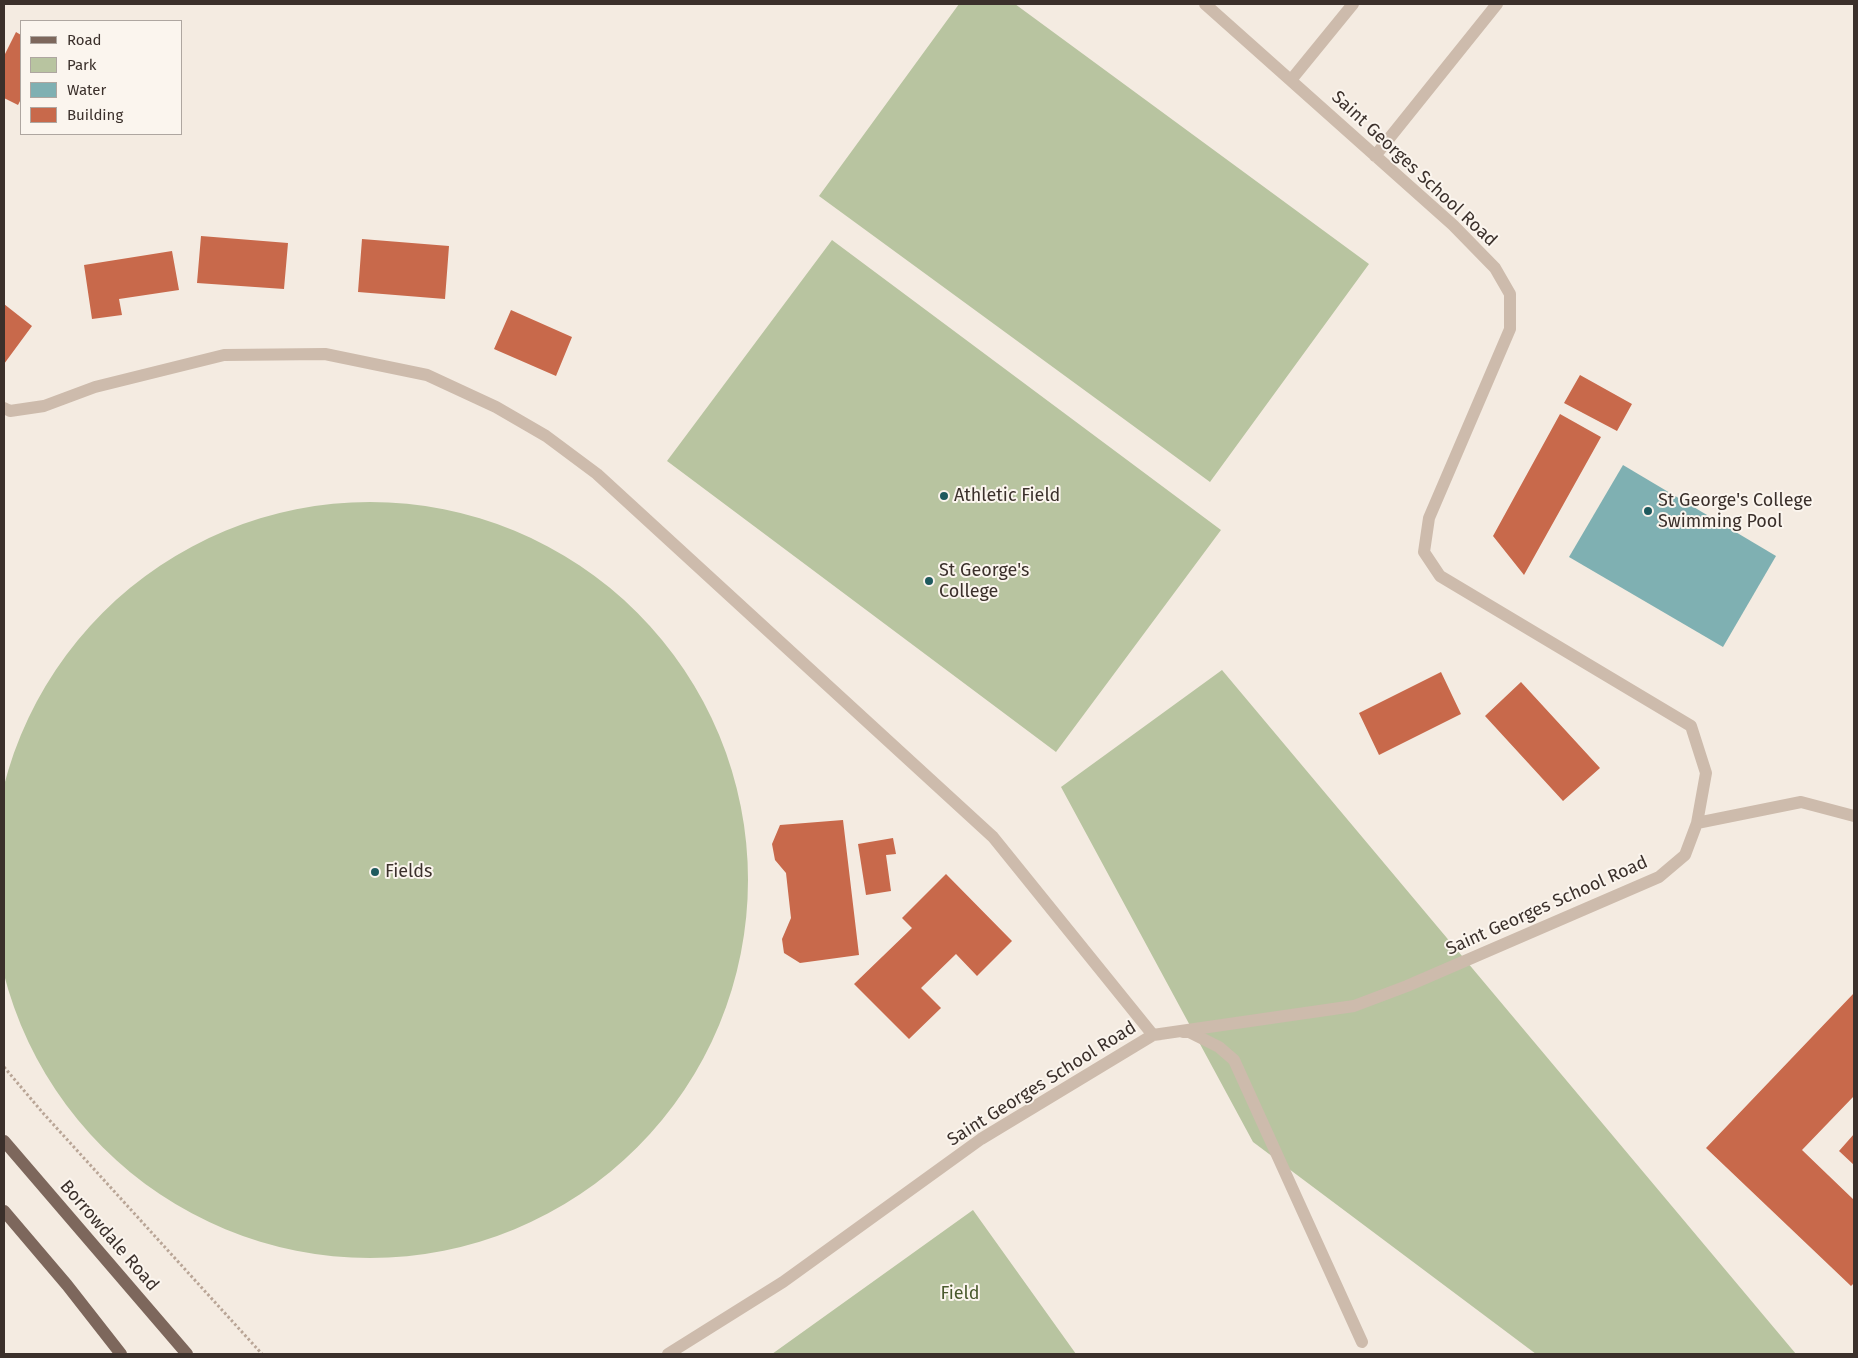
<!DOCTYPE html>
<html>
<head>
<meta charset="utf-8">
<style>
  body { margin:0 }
  #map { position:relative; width:1858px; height:1358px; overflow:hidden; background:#f4ebe1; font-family:"Fira Sans",sans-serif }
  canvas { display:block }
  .frame { position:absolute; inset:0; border:5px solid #3b302b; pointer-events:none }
  .legend { position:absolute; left:20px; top:20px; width:162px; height:115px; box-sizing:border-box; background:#fbf5ee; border:1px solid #aea6a0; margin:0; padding:6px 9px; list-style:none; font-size:15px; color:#3b302b }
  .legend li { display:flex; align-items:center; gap:10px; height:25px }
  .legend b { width:25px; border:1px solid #aea6a0 }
</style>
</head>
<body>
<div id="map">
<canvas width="1858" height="1358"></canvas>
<div class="frame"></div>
<ul class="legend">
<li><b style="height:6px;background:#7d675c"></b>Road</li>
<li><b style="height:14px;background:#b8c4a0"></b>Park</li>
<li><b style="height:14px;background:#7fb0b2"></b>Water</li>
<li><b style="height:14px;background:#c8694b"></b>Building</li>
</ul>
</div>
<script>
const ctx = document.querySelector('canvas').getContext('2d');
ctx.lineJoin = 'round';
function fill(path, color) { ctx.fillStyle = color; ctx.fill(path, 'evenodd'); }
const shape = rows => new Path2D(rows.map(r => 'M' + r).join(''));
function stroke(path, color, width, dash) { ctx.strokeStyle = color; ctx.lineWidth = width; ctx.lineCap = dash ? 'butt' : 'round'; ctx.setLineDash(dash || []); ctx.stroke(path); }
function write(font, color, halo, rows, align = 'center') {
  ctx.font = font + ' "Fira Sans",sans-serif'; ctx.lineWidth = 4; ctx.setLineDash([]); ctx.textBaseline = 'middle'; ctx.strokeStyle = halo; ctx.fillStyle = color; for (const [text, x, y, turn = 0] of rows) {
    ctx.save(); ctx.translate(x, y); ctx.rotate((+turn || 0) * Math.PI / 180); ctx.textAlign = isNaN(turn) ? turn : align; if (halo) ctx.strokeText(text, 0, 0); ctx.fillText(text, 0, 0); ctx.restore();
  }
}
const green = shape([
  [959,4,1015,4,1369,264,1210,482,819,196],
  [832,240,1221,530,1056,752,667,461],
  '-8 880a378 378 0 1 1 756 0a378 378 0 1 1-756 0Z',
  [1222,670,1796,1354,1536,1354,1253,1142,1061,787],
  [973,1210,1076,1354,772,1354]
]);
const water = shape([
  [1623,465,1776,556,1723,647,1569,557]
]);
const building = shape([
  [16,32,21,35,21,99,18,105,4,98,4,56],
  [201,236,288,243,284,289,197,283],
  [362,239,449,246,445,299,358,292],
  [172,251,179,290,119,299,122,315,92,319,84,265],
  [4,304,32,326,4,364],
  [511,310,572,337,556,376,494,349],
  [1580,375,1632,404,1617,431,1564,403],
  [1560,414,1601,437,1524,575,1493,536],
  [1441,672,1461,714,1379,755,1359,713],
  [1521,682,1600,768,1563,801,1485,716],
  [843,820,859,955,800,963,784,953,782,939,791,918,786,873,775,860,772,844,780,825],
  [893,838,896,854,886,855,891,891,866,895,858,844],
  [946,874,1012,941,977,976,956,954,921,988,941,1008,909,1039,854,984,912,928,902,918],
  [1854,993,1854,1096,1802,1150,1854,1200,1854,1283,1851,1286,1706,1148],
  [1854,1134,1854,1165,1839,1151]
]);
const path = shape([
  [4,1067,43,1113,262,1354]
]);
const minor = shape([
  [1291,80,1353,4],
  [1375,156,1497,4],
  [4,408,10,411,44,406,95,387,224,355,325,354,427,375,496,407,546,436,597,474,993,837,1153,1035,1161,1034],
  [1697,823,1801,802,1854,816],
  [1183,1032,1189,1032,1219,1047,1234,1060,1362,1342],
  [668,1354,783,1282,981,1139,1153,1035,1354,1006,1407,986,1659,877,1685,855,1697,823,1706,773,1691,726,1440,576,1424,552,1429,518,1510,329,1510,294,1495,268,1453,225,1205,4]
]);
const major = shape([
  [4,1141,187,1354],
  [4,1211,67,1285,121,1354]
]);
const markers = [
  [944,496,5,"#1f5a5e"],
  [1648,511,5,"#1f5a5e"],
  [929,581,5,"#1f5a5e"],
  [375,872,5,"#1f5a5e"]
];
const streetNames = [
  ["Saint Georges School Road",1414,169,43],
  ["Saint Georges School Road",1547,906,-24],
  ["Saint Georges School Road",1042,1084,-32],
  ["Borrowdale Road",109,1236,49]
];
const poiNames = [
  ["Athletic Field",954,496],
  ["St George's College",1658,501],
  ["Swimming Pool",1658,522],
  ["St George's",939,571],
  ["College",939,592],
  ["Fields",385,872]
];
const parkNames = [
  ["Field",960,1294]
];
fill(green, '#b8c4a0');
fill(water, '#7fb0b2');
fill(building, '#c8694b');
stroke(path, '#b9a596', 3, [2.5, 2.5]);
stroke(minor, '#cdbbac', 12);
stroke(major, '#7d675c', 12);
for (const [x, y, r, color] of markers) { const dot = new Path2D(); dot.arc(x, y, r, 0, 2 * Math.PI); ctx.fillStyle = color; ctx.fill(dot); stroke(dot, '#fbf5ee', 2); }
write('18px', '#3b302b', '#fbf5ee', streetNames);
write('18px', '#3b302b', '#fbf5ee', poiNames, 'left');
write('18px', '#4a5a2e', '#fbf5ee', parkNames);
</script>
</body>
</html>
